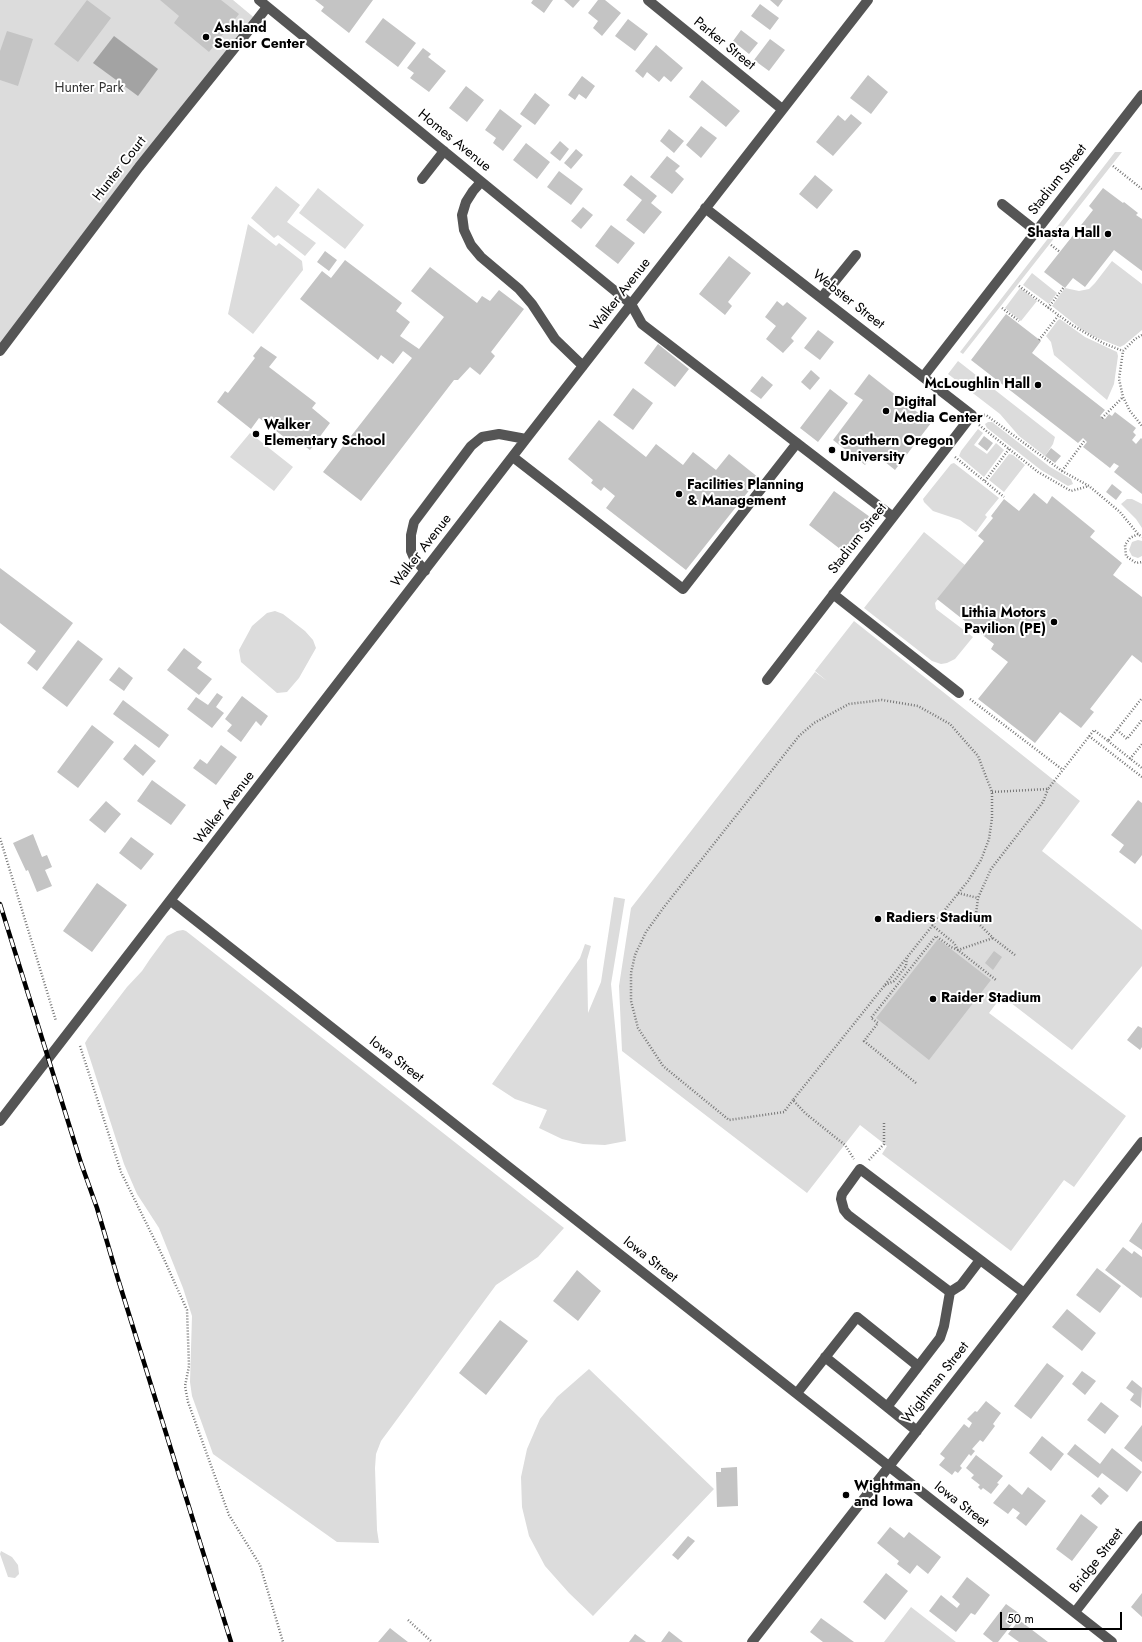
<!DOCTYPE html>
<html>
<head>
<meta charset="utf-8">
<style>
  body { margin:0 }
  #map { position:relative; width:1142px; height:1642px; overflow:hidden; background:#fff; font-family:Jost,sans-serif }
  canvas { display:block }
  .scale { position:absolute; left:1000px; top:1612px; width:122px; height:18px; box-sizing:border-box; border:2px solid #000; border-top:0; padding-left:5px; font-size:12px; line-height:14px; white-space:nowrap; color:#000; -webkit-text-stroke:3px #fff; paint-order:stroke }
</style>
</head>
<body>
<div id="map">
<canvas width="1142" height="1642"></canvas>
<div class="scale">50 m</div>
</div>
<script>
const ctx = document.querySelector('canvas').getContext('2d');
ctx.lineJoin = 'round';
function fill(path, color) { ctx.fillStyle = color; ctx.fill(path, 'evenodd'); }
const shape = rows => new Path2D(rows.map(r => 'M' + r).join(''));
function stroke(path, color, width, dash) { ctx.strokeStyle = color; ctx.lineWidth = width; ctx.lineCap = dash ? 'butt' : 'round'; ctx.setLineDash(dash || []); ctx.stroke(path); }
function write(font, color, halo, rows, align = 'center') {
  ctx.font = font + ' Jost,sans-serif'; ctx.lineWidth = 4; ctx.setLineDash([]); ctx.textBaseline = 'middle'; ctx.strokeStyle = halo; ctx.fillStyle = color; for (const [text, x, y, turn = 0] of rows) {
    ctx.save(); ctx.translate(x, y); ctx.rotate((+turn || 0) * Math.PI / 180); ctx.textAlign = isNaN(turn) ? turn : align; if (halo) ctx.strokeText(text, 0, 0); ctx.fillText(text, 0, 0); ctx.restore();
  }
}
const green = shape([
  [0,0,233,0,257,20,0,344],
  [1115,152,1122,152,963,354,960,352],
  [276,186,300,205,287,222,316,243,305,256,278,235,274,238,251,218],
  [318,188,364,225,345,249,299,213],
  [248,224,276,246,279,243,302,261,303,270,253,334,228,314],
  [1112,261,1142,284,1142,330,1124,345,1120,347,1095,337,1081,329,1052,306,1065,288,1079,291,1089,289,1095,283],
  [1032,273,1057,293,1049,304,1023,285],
  [1020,288,1037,301,1021,321,1005,308],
  [1060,319,1085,337,1117,352,1118,356,1114,384,1107,400,1054,355,1051,342,1046,336,1058,320],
  [958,361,1055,437,1053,444,1045,456,1019,436,1000,414,948,374],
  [988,422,992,422,1050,467,1071,479,1073,484,1068,486,1041,470,987,428,985,424],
  [978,429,983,433,974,445,987,454,996,443,1004,450,984,477,959,456,961,451],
  [250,433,293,467,274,491,230,457],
  [1009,454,1013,455,1025,465,1004,492,989,480],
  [954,463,999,498,985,515,987,517,976,532,960,520,933,511,924,502,923,499,951,464],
  [1127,499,1132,499,1142,504,1142,528,1136,519,1121,504],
  [924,532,965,565,935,603,936,609,973,637,955,659,947,663,941,664,932,661,864,608],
  [1138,540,1142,541,1142,556,1138,558,1132,556,1129,550,1132,542],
  [275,611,283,614,305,631,313,640,316,648,299,678,287,692,277,693,241,662,239,650,252,626,267,613],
  [854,621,1080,801,1042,851,1142,930,1142,966,1072,1050,1002,996,989,1013,1126,1116,1074,1187,1064,1180,1011,1251,882,1154,887,1146,860,1125,807,1193,622,1051,619,986,631,908,815,672,827,681,815,671],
  [614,897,625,899,611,984,626,1141,605,1145,583,1144,562,1139,539,1128,547,1110,515,1099,492,1084,580,958,585,944,591,946,587,960,588,1013,601,982],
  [183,930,186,931,564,1228,538,1257,496,1285,381,1441,376,1454,375,1468,377,1530,379,1543,337,1542,213,1454,192,1396,190,1382,192,1316,183,1288,159,1228,137,1194,124,1164,85,1043,88,1038,127,987,142,971,150,959,167,936,177,931],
  [589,1369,714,1489,593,1616,569,1593,545,1566,529,1536,522,1507,521,1477,527,1449,540,1419,557,1397],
  [1,1551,12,1557,18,1565,19,1574,15,1578,8,1577,0,1554],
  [911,1607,956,1642,884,1642]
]);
const water = shape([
  [114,36,158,69,138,96,93,63]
]);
const building = shape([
  [87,0,111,18,78,62,54,44],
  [160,0,221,0,239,14,209,52,174,23,179,16],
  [315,0,373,0,349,33,321,11,324,7],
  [533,0,553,0,544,13,531,3],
  [564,0,580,0,573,8],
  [598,0,605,0,621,13,602,36,593,28,598,21,588,13],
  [770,0,783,0,778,7],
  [760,4,779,18,770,30,751,16],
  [383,18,416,43,398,67,365,42],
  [628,19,648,34,635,51,615,36],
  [741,30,758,43,749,54,733,41],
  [7,31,33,39,18,86,0,80,0,51],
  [770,39,785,50,769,71,754,60],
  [656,45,683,68,671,82,664,76,659,82,647,72,643,78,635,71],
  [423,48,431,54,428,57,446,71,429,92,410,78,414,73,407,68],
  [868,75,888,92,871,114,850,98],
  [582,76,595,86,586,99,579,94,575,100,568,95],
  [702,80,740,111,726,127,689,97],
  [466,86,484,100,467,122,449,108],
  [535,93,550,105,535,125,520,114],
  [500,109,522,126,503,151,493,143,496,138,485,130],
  [851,114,862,123,833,156,816,142,838,115,845,121],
  [701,126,717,138,701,158,686,145],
  [669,129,684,141,674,153,660,141],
  [560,141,569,149,560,161,550,153],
  [526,143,550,162,537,179,513,160],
  [576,149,583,155,571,169,564,163],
  [667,156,680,166,675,171,684,179,672,194,650,177],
  [559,171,583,189,571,205,547,187],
  [631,175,657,196,651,203,662,212,644,234,626,220,642,200,623,185],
  [815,175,833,190,817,209,799,194],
  [1103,188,1123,203,1124,202,1138,213,1136,215,1142,219,1142,271,1114,250,1085,287,1073,278,1065,288,1044,272,1093,210,1089,206],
  [583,207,593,215,581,229,571,221],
  [611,225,635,243,618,264,595,246],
  [325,251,337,260,329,271,317,262],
  [729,256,751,273,728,302,732,306,725,315,699,294],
  [345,260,402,303,396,311,410,322,400,336,419,349,444,317,411,291,430,267,477,303,482,296,490,301,499,290,524,309,491,352,495,356,480,375,470,367,458,380,454,380,361,501,323,472,412,358,403,351,393,364,381,355,378,360,300,299,322,271,331,278],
  [777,301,783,306,787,302,807,318,791,338,794,341,783,353,766,339,776,326,765,317],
  [1006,314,1041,341,1032,353,1105,410,1100,416,1105,419,1109,414,1112,416,1115,412,1136,428,1133,432,1136,435,1132,440,1136,444,1141,438,1142,439,1142,494,1114,472,1119,466,1114,463,1110,468,1083,447,1087,442,1083,438,1078,443,971,360],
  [818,330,834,342,820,360,804,348],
  [658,344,689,369,675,387,644,363],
  [261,346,277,357,269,367,316,403,312,408,330,423,310,450,291,436,288,440,259,418,251,429,217,402,225,391,228,393,255,358,253,356],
  [811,370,820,378,810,390,801,382],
  [869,374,931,423,895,470,874,453,865,465,833,440,863,400,854,394],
  [762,376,773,385,761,399,750,391],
  [633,388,653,403,633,430,613,415],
  [830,389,848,403,818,442,800,428],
  [599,420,646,457,656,444,683,465,693,452,716,470,729,454,759,478,686,570,606,508,615,496,604,487,601,491,591,483,593,480,568,459],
  [984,436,993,443,987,451,978,444],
  [1051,448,1061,456,1055,463,1045,456],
  [1112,484,1122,492,1116,500,1106,492],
  [834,491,870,517,844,552,809,525],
  [1034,493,1047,504,1052,496,1095,531,1090,537,1122,563,1113,575,1142,597,1142,663,1132,655,1090,709,1094,712,1081,728,1060,712,1035,743,978,699,1008,662,991,649,994,644,937,599,984,541,978,536,993,518,991,516,1004,499,1019,511],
  [0,568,73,623,37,671,27,663,36,651,0,623],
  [78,640,103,659,67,707,42,688],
  [184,648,202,662,197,668,212,679,199,695,167,670],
  [119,667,133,678,124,691,109,680],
  [217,693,223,697,216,707,224,713,212,728,187,709,196,697,208,705],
  [242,696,268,716,261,726,256,721,241,742,227,731,232,725,225,719],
  [123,700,169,735,159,748,113,714],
  [92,725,114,742,78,788,57,772],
  [135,744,156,761,143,776,123,759],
  [221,745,237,757,216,785,193,768,200,759,207,764],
  [152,780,186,805,171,825,137,801],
  [1138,800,1142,803,1142,855,1135,864,1119,852,1124,845,1111,835],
  [106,801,121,814,105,833,89,820],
  [33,834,42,857,47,855,52,867,45,870,52,886,37,892,28,870,26,871,13,843],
  [131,837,154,854,141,870,119,853],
  [97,883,127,905,92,952,63,931],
  [938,939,991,980,929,1060,876,1018],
  [994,951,1002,957,993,970,985,963],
  [1138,1026,1142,1028,1142,1047,1140,1050,1127,1040],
  [1142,1222,1142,1250,1129,1241],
  [1123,1247,1132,1254,1134,1251,1142,1257,1142,1297,1141,1298,1105,1270],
  [1097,1268,1121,1286,1100,1313,1076,1295],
  [577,1270,601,1291,578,1321,553,1301],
  [1067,1309,1096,1333,1082,1351,1052,1327],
  [500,1320,528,1341,486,1395,459,1373],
  [1047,1363,1064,1376,1031,1419,1014,1406],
  [1082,1371,1096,1381,1085,1395,1072,1384],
  [1132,1380,1142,1388,1141,1408,1130,1400,1134,1394,1126,1388],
  [986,1401,1001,1413,993,1424,995,1426,983,1442,980,1440,972,1449,975,1451,971,1456,969,1454,960,1466,962,1468,958,1473,955,1471,952,1475,939,1465,945,1458,940,1454,964,1424,969,1428,972,1423,967,1419,975,1411,977,1412],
  [1101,1402,1119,1416,1105,1434,1087,1420],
  [1142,1425,1142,1462,1124,1448],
  [1042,1436,1064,1454,1051,1471,1029,1453],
  [1075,1444,1100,1464,1112,1448,1142,1472,1127,1492,1102,1473,1098,1478,1067,1454],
  [976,1455,1003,1476,997,1483,999,1484,991,1494,983,1488,981,1490,978,1487,980,1485,971,1478,974,1475,966,1468],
  [737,1467,738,1506,717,1507,716,1472,721,1472,721,1468],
  [1009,1484,1022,1495,1028,1487,1046,1501,1026,1526,1016,1518,1020,1513,1013,1508,1008,1514,993,1503],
  [1099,1487,1109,1496,1101,1505,1091,1496],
  [1081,1514,1098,1527,1072,1561,1056,1549],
  [890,1527,904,1538,909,1532,941,1557,928,1574,917,1565,910,1574,897,1564,899,1561,877,1543],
  [688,1536,695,1541,678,1560,672,1555],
  [886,1573,908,1591,885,1620,863,1602],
  [967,1577,990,1595,975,1615,971,1613,956,1632,929,1611,941,1595,957,1608,960,1604,952,1597],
  [1142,1593,1142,1617,1131,1607],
  [1006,1604,1020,1614,998,1642,993,1642,983,1634],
  [821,1618,854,1642,823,1642,810,1632],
  [1019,1620,1048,1642,1019,1642,1008,1634],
  [390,1628,395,1632,408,1642,378,1642],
  [669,1631,683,1642,661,1642],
  [635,1634,646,1642,629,1642]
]);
const path = shape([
  [1113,166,1142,189],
  [1051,245,1060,252],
  [1019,286,1072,325,1103,343,1123,351],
  [1002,308,1019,321],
  [1048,308,1064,287],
  [1142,335,1135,339,1123,351,1119,379,1123,397,1130,411,1142,426],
  [1039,340,1058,316],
  [984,415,986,415,1062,471,1089,486,1120,512,1138,534,1142,537],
  [1102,418,1123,397],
  [979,425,1038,472,1071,491,1089,486],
  [955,457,1004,497],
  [1062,471,1085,440],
  [985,481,1009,449],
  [1138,534,1130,538,1125,545,1126,556,1136,563,1142,562],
  [970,699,1063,770],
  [1117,730,1127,739,1142,720],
  [1089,736,1142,777],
  [1108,741,1142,768],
  [1130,759,1142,744],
  [992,792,1048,789,1094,730,1108,741,1142,698],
  [0,838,56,1021],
  [958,893,978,898],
  [932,925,954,943,958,950,993,938],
  [1015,955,993,938,979,924,976,914,978,898,991,869,1043,802,1048,789],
  [885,985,894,981,906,966,907,957],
  [80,1046,121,1172,163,1257,187,1310,189,1366,185,1386,188,1402,229,1515,260,1565,283,1642],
  [916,1083,864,1041,878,1023,871,1018,936,936,951,947,958,950,996,980],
  [793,1100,784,1112,729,1120,663,1066,638,1028,631,1001,631,973,635,955,646,932,664,907,799,736,814,723,849,704,882,700,918,706,950,724,978,756,992,792,992,818,989,839,981,860,968,881,793,1100,805,1113,845,1145,854,1159],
  [869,1160,884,1144,884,1123],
  [408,1620,432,1642]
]);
const minor = shape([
  [259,0,631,304,642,324,893,517],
  [648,0,782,109],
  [422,179,444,151],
  [481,182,473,191,466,202,462,215,464,230,471,245,481,257,519,289,532,304,555,339,583,366],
  [1002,204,1036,231],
  [705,208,972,415,767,680],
  [822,297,856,255],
  [0,351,139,167,257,20,267,7],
  [923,377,1142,95],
  [513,457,683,589,797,443],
  [425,571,414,558,411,551,411,535,414,522,471,446,482,437,499,434,526,439],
  [833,594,959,693],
  [171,901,1112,1642],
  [0,1121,526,439,868,0],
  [950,1292,961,1285,980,1260],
  [825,1357,917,1431],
  [797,1393,857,1317,918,1366],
  [887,1407,940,1338,944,1326,950,1292,848,1215,844,1210,841,1199,842,1194,860,1169,1024,1293],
  [1075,1612,1142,1526],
  [752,1642,1142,1142]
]);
const rail = shape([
  [0,904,81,1163,97,1208,118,1279,231,1642]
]);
const markers = [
  [206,37,4,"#000"],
  [1108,234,4,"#000"],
  [1038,385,4,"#000"],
  [886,411,4,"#000"],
  [256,434,4,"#000"],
  [832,450,4,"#000"],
  [679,494,4,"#000"],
  [1054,622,4,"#000"],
  [878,919,4,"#000"],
  [933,999,4,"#000"],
  [846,1495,4,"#000"]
];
const poiNames = [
  ["Ashland",214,29],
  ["Senior Center",214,45],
  ["Shasta Hall",1100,234,"right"],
  ["McLoughlin Hall",1030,385,"right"],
  ["Digital",894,403],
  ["Media Center",894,419],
  ["Walker",264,426],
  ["Elementary School",264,442],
  ["Southern Oregon",840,442],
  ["University",840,458],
  ["Facilities Planning",687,486],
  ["& Management",687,502],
  ["Lithia Motors",1046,614,"right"],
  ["Pavilion (PE)",1046,630,"right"],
  ["Radiers Stadium",886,919],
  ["Raider Stadium",941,999],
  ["Wightman",854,1487],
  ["and Iowa",854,1503]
];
const streetNames = [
  ["Parker Street",724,44,39],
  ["Homes Avenue",454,141,39],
  ["Hunter Court",120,169,-52],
  ["Stadium Street",1058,180,-52],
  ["Walker Avenue",621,295,-52],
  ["Webster Street",848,300,38],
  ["Stadium Street",858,539,-52],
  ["Walker Avenue",422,551,-52],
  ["Walker Avenue",225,808,-52],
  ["Iowa Street",396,1060,38],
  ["Iowa Street",650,1260,38],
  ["Wightman Street",936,1383,-52],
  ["Iowa Street",961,1505,38],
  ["Bridge Street",1097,1561,-52]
];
const parkNames = [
  ["Hunter Park",89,89]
];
fill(green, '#dcdcdc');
fill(water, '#a3a3a3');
fill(building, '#c4c4c4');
stroke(path, '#777', 2.5, [1, 2]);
stroke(minor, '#555', 10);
stroke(rail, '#000', 4.5);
stroke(rail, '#fff', 3, [9]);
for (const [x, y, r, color] of markers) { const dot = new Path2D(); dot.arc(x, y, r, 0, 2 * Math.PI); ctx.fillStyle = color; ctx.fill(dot); stroke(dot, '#fff', 1.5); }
write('bold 14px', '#000', '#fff', poiNames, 'left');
write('14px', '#000', '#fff', streetNames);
write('14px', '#333', '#fff', parkNames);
</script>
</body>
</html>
